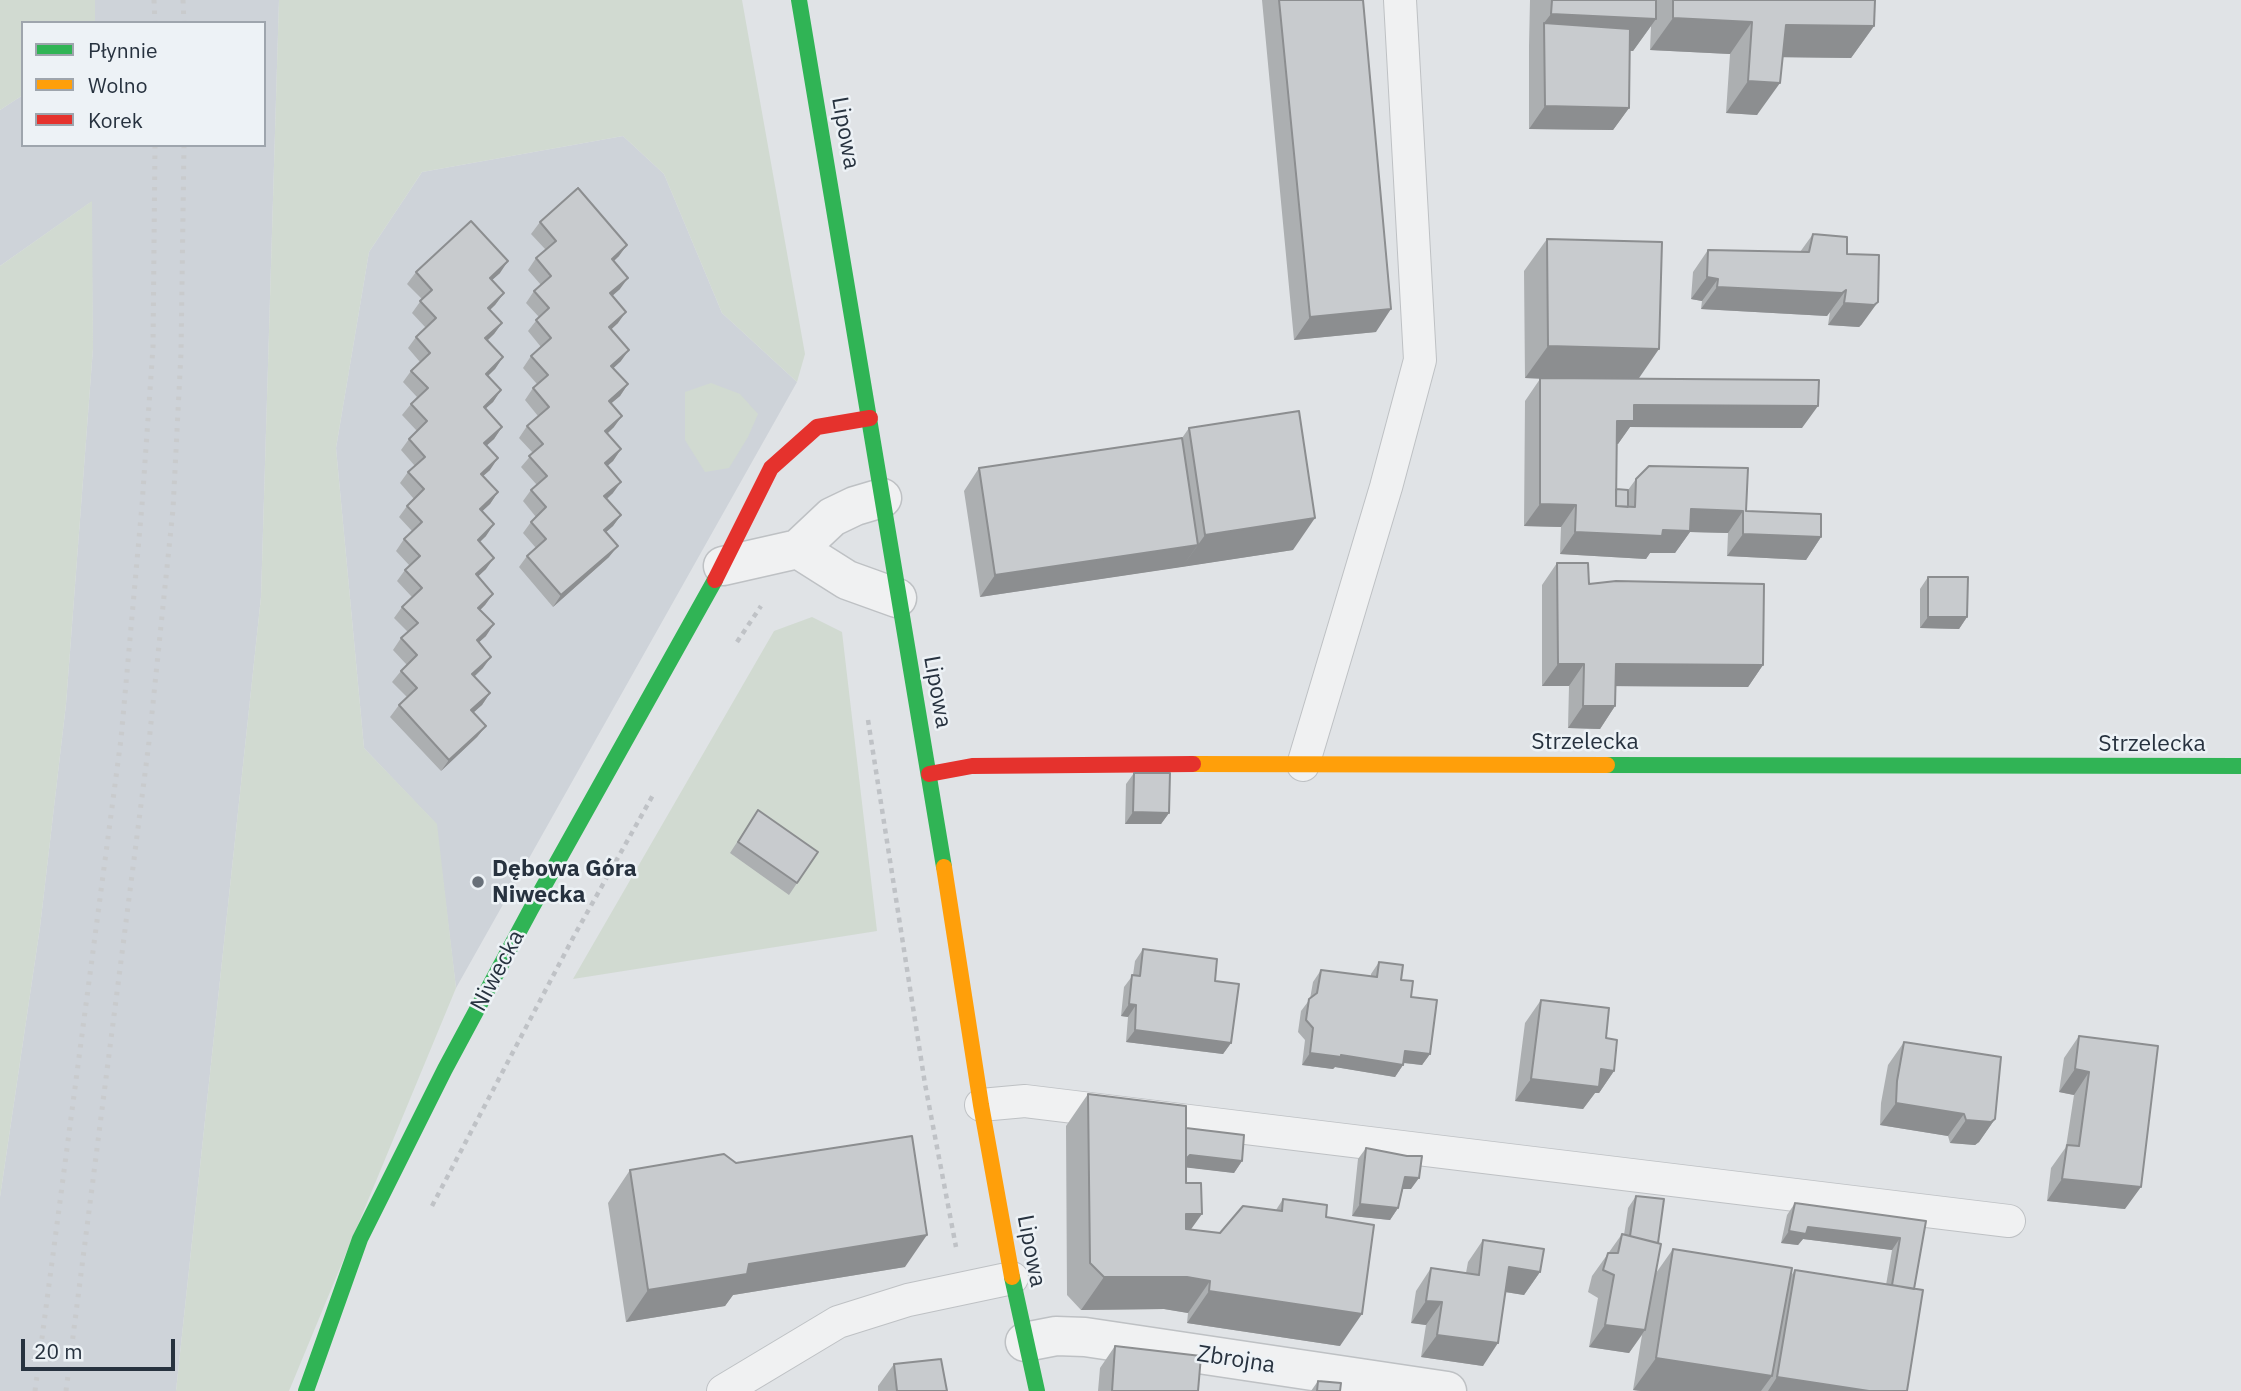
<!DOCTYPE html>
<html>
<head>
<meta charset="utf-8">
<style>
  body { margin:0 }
  #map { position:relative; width:2241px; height:1391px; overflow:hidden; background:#e0e3e6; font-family:"IBM Plex Sans",sans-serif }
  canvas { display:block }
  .legend { position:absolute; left:21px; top:21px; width:245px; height:126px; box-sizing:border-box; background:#edf2f6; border:2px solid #9ea5ad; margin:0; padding:9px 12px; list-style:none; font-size:21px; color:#27323f }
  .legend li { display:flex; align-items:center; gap:14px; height:35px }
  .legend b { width:35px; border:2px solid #9ea5ad }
  .scale { position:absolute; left:21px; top:1339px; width:154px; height:32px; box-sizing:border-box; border:4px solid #27323f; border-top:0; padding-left:9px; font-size:21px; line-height:24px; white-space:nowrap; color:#27323f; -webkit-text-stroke:5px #edf2f6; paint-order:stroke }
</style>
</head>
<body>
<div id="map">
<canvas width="2241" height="1391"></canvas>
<ul class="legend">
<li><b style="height:9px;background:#30b455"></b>Płynnie</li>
<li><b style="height:9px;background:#ff9f0a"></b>Wolno</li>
<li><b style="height:9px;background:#e5322d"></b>Korek</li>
</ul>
<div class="scale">20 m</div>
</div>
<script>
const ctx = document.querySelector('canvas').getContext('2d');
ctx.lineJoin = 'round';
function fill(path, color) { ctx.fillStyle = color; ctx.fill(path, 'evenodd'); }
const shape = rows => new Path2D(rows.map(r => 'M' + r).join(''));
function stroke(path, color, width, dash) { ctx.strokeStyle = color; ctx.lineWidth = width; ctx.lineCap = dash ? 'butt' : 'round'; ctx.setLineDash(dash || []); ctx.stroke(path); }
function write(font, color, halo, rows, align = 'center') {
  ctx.font = font + ' "IBM Plex Sans",sans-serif'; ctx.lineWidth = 5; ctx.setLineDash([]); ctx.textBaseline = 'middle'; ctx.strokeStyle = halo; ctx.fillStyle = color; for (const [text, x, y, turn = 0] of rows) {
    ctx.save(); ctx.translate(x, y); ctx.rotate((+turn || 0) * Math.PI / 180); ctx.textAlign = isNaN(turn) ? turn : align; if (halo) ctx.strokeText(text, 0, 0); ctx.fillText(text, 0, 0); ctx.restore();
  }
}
const built = shape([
  [95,0,279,0,261,597,176,1391,0,1391,0,1197,40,927,66,704,93,348,91,202,0,266,0,110,23,95,23,145,264,145,264,23,95,23],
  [623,136,664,174,722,313,797,382,456,988,436,824,364,748,336,448,369,252,422,172]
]);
const green = shape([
  [0,0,95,0,95,23,23,23,23,95,0,110],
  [279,0,742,0,805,354,797,382,722,313,664,174,623,136,422,172,369,252,336,448,364,748,437,824,456,988,289,1391,176,1391,261,597],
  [92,201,93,348,66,704,40,927,0,1197,0,266],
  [711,383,740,394,758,414,748,437,729,468,705,472,685,440,685,392],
  [812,617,842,632,877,931,573,979,774,631]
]);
const path = shape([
  [737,642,761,606],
  [868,720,925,1084,956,1247],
  [432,1206,574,936,653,795]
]);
const lane = shape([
  [1303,765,1386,487,1420,360,1400,0],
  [981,1105,1025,1101,2009,1221],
  [723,1391,838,1322,908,1300,1012,1278]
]);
const street = shape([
  [798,549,847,580,897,598],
  [723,566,798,549,832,517,855,506,882,498],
  [1025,1342,1056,1336,1085,1337,1447,1391]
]);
const fast = shape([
  [799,0,944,867],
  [1607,765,2241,766],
  [1012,1277,1037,1391],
  [306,1391,360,1239,445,1069,531,909,715,580]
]);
const slow = shape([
  [1193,764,1607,765],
  [944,867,981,1105,1012,1277]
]);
const jam = shape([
  [715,580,771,468,817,427,870,418],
  [929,774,972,766,1193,764]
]);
const rail = shape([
  [154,0,155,23],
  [183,0,184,23],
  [35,1391,121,739,142,505,153,347,155,145],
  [66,1391,149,742,173,509,181,353,184,145]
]);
const wall = shape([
  [1262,0,1363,0,1376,332,1294,340],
  [1530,0,1875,0,1874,26,1851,58,1783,57,1757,115,1726,113,1730,54,1650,50,1651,26,1633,51,1630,51,1629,108,1613,130,1529,129,1529,46],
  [540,222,619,256,614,261,620,289,612,296,618,323,611,329,621,361,613,368,628,384,620,396,611,403,614,427,607,434,621,449,613,461,607,466,613,493,607,499,621,515,613,526,606,532,609,557,553,607,519,567,527,556,536,548,523,533,531,522,536,517,523,501,531,490,537,485,521,467,533,453,519,438,527,426,538,416,525,400,533,388,537,384,523,368,531,356,541,347,528,331,539,317,526,303,534,291,541,285,528,270,536,258,546,250,531,234],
  [1813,234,1847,254,1862,324,1859,327,1828,325,1830,312,1827,316,1701,309,1702,301,1691,299,1693,272,1708,250,1800,252],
  [1547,239,1638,379,1802,428,1630,427,1618,444,1617,444,1616,489,1628,490,1636,479,1746,511,1821,537,1806,560,1727,556,1728,533,1690,532,1675,553,1650,553,1646,559,1560,554,1561,527,1524,526,1525,401,1540,379,1525,378,1524,271],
  [416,272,500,273,492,280,504,293,495,305,490,310,502,323,494,334,487,341,503,357,495,369,488,376,501,390,493,402,485,409,502,427,494,439,486,446,490,470,483,476,498,492,490,504,482,511,486,536,480,542,486,569,478,576,493,594,485,605,480,610,486,636,479,642,483,668,474,677,490,693,482,705,473,712,486,726,477,737,441,771,390,717,399,705,407,697,392,682,401,671,407,665,393,650,401,638,408,632,394,618,402,607,412,597,397,581,405,570,410,566,396,551,404,539,412,531,399,517,407,506,414,499,400,483,408,472,415,466,401,450,409,439,417,431,402,415,411,404,417,397,403,382,411,371,420,362,408,348,416,337,426,328,412,313,422,299,407,284],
  [1189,428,1293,550,980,597,964,491,979,468,1182,438],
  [1557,563,1589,584,1763,665,1748,687,1616,686,1615,706,1600,729,1568,728,1569,686,1542,686,1542,585],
  [1928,577,1967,617,1959,629,1920,628,1920,589],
  [1134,773,1169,813,1161,824,1125,824,1126,784],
  [758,810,818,852,789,895,730,853],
  [1143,949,1215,981,1231,1043,1223,1054,1126,1042,1128,1017,1121,1016,1124,987,1133,975,1135,961],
  [1379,962,1401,980,1411,997,1430,1054,1422,1065,1403,1063,1403,1065,1395,1077,1335,1067,1333,1069,1302,1065,1305,1040,1298,1032,1301,1011,1310,999,1313,982,1321,970,1371,976,1371,974],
  [1541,1000,1606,1038,1614,1071,1599,1093,1595,1093,1583,1109,1515,1101,1525,1023],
  [2079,1036,2125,1209,2047,1201,2051,1168,2066,1147,2074,1095,2059,1092,2064,1058],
  [1904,1042,1995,1119,1979,1142,1975,1145,1950,1143,1948,1136,1880,1125,1881,1103,1888,1065],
  [1088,1094,1186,1128,1242,1161,1234,1173,1186,1167,1186,1183,1191,1229,1220,1233,1276,1210,1283,1199,1326,1217,1340,1346,1187,1323,1188,1313,1164,1309,1081,1310,1067,1295,1066,1126],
  [1366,1148,1411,1189,1403,1189,1398,1208,1390,1220,1352,1216,1358,1159],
  [630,1170,905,1267,733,1295,725,1306,626,1322,608,1203],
  [1636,1196,1658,1243,1656,1273,1673,1249,1790,1277,1795,1270,1886,1285,1892,1250,1803,1239,1798,1245,1781,1243,1787,1215,1795,1203,1926,1221,1914,1289,1907,1391,1641,1391,1633,1390,1642,1335,1629,1353,1589,1347,1598,1298,1588,1292,1592,1276,1622,1234,1624,1235,1628,1208],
  [1483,1240,1540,1272,1524,1295,1505,1292,1483,1366,1421,1357,1426,1325,1411,1323,1416,1291,1431,1268,1466,1273,1468,1262],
  [1115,1346,1198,1391,1098,1391,1100,1368],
  [894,1364,947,1391,878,1391,878,1386],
  [1318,1381,1340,1391,1311,1391]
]);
const shadedWall = shape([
  [1551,14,1656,19,1633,51,1544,47,1544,23],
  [1673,18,1752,22,1730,54,1650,50],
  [1786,25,1874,26,1851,58,1764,57],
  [1748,81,1780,83,1757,115,1726,113],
  [1545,106,1629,108,1613,130,1529,129],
  [627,245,619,256,604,270,612,259],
  [508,261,500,273,482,289,490,278],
  [1707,277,1718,279,1702,301,1691,299],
  [628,278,620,289,602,305,610,293],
  [1717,287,1846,290,1827,316,1701,309],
  [504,293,495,305,480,319,488,308],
  [1878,302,1862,324,1859,327,1828,325,1844,303],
  [1391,309,1376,332,1294,340,1310,317],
  [626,312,618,323,601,339,609,327],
  [502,323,494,334,477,350,485,338],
  [1548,346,1659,349,1637,381,1525,378],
  [629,350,621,361,603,378,611,366],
  [503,357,495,369,478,385,486,374],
  [628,384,620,396,601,412,609,401],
  [501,390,493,402,475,418,484,407],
  [1634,405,1818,406,1802,428,1630,427,1618,444,1601,444,1617,421],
  [622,416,614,427,597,443,605,431],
  [502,427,494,439,476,455,484,443],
  [621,449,613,461,597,475,605,463],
  [498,458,490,470,473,485,481,474],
  [621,482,613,493,596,508,604,496],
  [498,492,490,504,472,521,480,509],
  [1540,504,1576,505,1561,527,1524,526],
  [1691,509,1743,511,1728,533,1690,532,1675,553,1650,553,1646,559,1560,554,1575,532,1663,530],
  [621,515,613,526,596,541,604,530],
  [1315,518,1293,550,1182,567,1205,535],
  [494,524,486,536,470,551,478,540],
  [1743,534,1821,537,1806,560,1727,556],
  [1198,545,1182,567,980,597,995,575],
  [618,546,609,557,553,607,561,595],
  [494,558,486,569,468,586,476,574],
  [493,594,485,605,470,620,478,608],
  [1928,617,1967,617,1959,629,1920,628],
  [494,624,486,636,468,652,477,640],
  [491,657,483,668,464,686,472,674],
  [1558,664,1584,664,1569,686,1542,686],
  [1616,664,1763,665,1748,687,1600,686],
  [490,693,482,705,463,722,471,710],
  [1583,706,1615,706,1600,729,1568,728],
  [486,726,477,737,441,771,449,760],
  [1133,812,1169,813,1161,824,1125,824],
  [1129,1004,1136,1005,1128,1017,1121,1016],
  [1135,1030,1231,1043,1223,1054,1126,1042],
  [1405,1051,1430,1054,1422,1065,1397,1062],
  [1310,1053,1341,1055,1403,1065,1395,1077,1335,1067,1333,1069,1302,1065],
  [1601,1069,1614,1071,1599,1093,1595,1093,1583,1109,1515,1101,1531,1079],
  [2075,1069,2089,1072,2074,1095,2059,1092],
  [1896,1103,1964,1114,1948,1136,1880,1125],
  [1995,1119,1979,1142,1975,1145,1950,1143,1966,1120],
  [1190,1155,1242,1161,1234,1173,1182,1167,1171,1170],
  [1405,1177,1419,1178,1411,1189,1397,1189],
  [2062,1179,2141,1187,2125,1209,2047,1201],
  [1360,1204,1398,1208,1390,1220,1352,1216],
  [1186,1214,1202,1214,1179,1246],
  [1808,1227,1900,1238,1892,1250,1803,1239,1798,1245,1781,1243,1789,1231],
  [927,1235,905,1267,733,1295,725,1306,626,1322,648,1290,749,1264],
  [1509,1267,1540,1272,1524,1295,1493,1290],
  [1104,1277,1187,1277,1210,1281,1188,1313,1164,1309,1081,1310],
  [1209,1291,1362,1314,1340,1346,1187,1323],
  [1426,1301,1442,1302,1426,1325,1411,1323],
  [1605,1325,1645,1330,1629,1353,1589,1347],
  [1437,1335,1498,1343,1483,1366,1421,1357],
  [1656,1358,1772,1376,1761,1391,1641,1391,1633,1390],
  [1777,1377,1869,1391,1768,1391]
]);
const building = shape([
  [1279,0,1363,0,1391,309,1310,317,1279,0],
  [1552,0,1656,0,1656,19,1551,14,1552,0],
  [1673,0,1875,0,1874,26,1786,25,1780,83,1748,81,1752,22,1673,18,1673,0],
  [1544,23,1630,29,1629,108,1545,106,1544,23],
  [578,188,627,245,612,259,628,278,610,293,626,312,609,327,629,350,611,366,628,384,609,401,622,416,605,431,621,449,605,463,621,482,604,496,621,515,604,530,618,546,561,595,527,556,546,539,531,522,546,507,531,490,547,476,529,456,543,444,527,426,549,407,533,388,548,375,531,356,551,338,536,320,549,308,534,291,551,276,536,258,556,241,540,222,578,188],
  [471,221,508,261,490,278,504,293,488,308,502,323,485,338,503,357,486,374,501,390,484,407,502,427,484,443,498,458,481,474,498,492,480,509,494,524,478,540,494,558,476,574,493,594,478,608,494,624,477,640,491,657,472,674,490,693,471,710,486,726,449,760,399,705,417,688,401,671,417,655,401,638,418,623,402,607,422,588,405,570,420,556,404,539,422,522,407,506,424,489,408,472,425,457,409,439,427,421,411,404,428,388,411,371,430,353,416,337,436,318,420,301,432,290,416,272,471,221],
  [1813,234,1847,237,1847,254,1879,255,1878,302,1874,305,1844,303,1846,290,1842,293,1717,287,1718,279,1707,277,1708,250,1809,252,1813,234],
  [1547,239,1662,242,1659,349,1548,346,1547,239],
  [1540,378,1819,380,1818,406,1634,405,1634,421,1617,421,1616,506,1635,507,1636,479,1649,466,1748,468,1746,511,1821,514,1821,537,1743,534,1743,511,1691,509,1690,531,1663,530,1662,536,1575,532,1576,505,1540,504,1540,378],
  [1299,411,1315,518,1205,535,1189,428,1299,411],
  [1182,438,1198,545,995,575,979,468,1182,438],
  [1616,489,1628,490,1628,507,1616,506,1616,489],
  [1557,563,1588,563,1589,584,1616,581,1764,584,1763,665,1616,664,1615,706,1583,706,1584,664,1558,664,1557,563],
  [1928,577,1968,577,1967,617,1928,617,1928,577],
  [1134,773,1170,773,1169,813,1133,812,1134,773],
  [758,810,818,852,797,883,738,842,758,810],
  [1143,949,1217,959,1215,981,1239,984,1231,1043,1135,1030,1136,1005,1129,1004,1132,975,1140,976,1143,949],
  [1379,962,1403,965,1401,980,1413,981,1411,997,1437,1000,1430,1054,1405,1051,1403,1065,1341,1055,1341,1057,1310,1053,1313,1028,1306,1020,1309,999,1317,993,1321,970,1377,977,1379,962],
  [1541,1000,1609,1008,1606,1038,1617,1040,1614,1071,1601,1069,1599,1087,1531,1079,1541,1000],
  [2079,1036,2158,1046,2141,1187,2062,1179,2067,1145,2079,1146,2089,1072,2075,1069,2079,1036],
  [1904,1042,2001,1057,1995,1119,1991,1122,1966,1120,1964,1114,1896,1103,1897,1081,1904,1042],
  [1088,1094,1186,1106,1186,1183,1201,1183,1202,1214,1186,1214,1186,1229,1220,1233,1243,1206,1282,1211,1283,1199,1327,1205,1326,1217,1374,1225,1362,1314,1209,1291,1210,1281,1187,1277,1104,1277,1090,1263,1088,1094],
  [1186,1128,1244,1135,1242,1161,1190,1155,1186,1159,1186,1128],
  [912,1136,927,1235,749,1264,747,1274,648,1290,630,1170,724,1154,736,1163,912,1136],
  [1366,1148,1407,1156,1422,1156,1419,1178,1405,1177,1398,1208,1360,1204,1366,1148],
  [1636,1196,1664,1199,1658,1243,1630,1236,1636,1196],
  [1795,1203,1926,1221,1914,1289,1892,1285,1900,1238,1808,1227,1806,1234,1789,1231,1795,1203],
  [1622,1234,1661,1244,1645,1330,1605,1325,1614,1275,1603,1270,1608,1253,1618,1253,1622,1234],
  [1483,1240,1544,1249,1540,1272,1509,1267,1498,1343,1437,1335,1442,1302,1426,1301,1431,1268,1479,1275,1483,1240],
  [1673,1249,1792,1268,1772,1376,1656,1358,1673,1249],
  [1795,1270,1923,1290,1907,1391,1869,1391,1777,1377,1795,1270],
  [1115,1346,1201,1356,1198,1391,1112,1391,1115,1346],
  [941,1359,947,1391,897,1391,894,1364,941,1359],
  [1318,1381,1341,1383,1340,1391,1317,1391,1318,1381]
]);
const markers = [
  [478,882,7,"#687079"]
];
const streetNames = [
  ["Lipowa",845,133,80],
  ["Lipowa",937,692,80],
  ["Strzelecka",1585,742],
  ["Strzelecka",2152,744],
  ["Niwecka",498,971,-62],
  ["Lipowa",1031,1251,79],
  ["Zbrojna",1236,1360,9]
];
const poiNames = [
  ["Dębowa Góra",492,869],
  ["Niwecka",492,895]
];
fill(built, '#ced3d9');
fill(green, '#d1dad1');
stroke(lane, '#bec1c4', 34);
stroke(street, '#bec1c4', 41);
stroke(path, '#bfc2c6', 4.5, [5, 5]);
stroke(lane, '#f0f1f2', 32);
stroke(street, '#f0f1f2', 38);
stroke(fast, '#30b455', 16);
stroke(slow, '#ff9f0a', 16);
stroke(jam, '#e5322d', 16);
stroke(rail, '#c9cbcd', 5, [3.5, 7]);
fill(wall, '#acafb1');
fill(shadedWall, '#8c8e90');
fill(building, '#c8cbce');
stroke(building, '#8c8e90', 2);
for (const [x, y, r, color] of markers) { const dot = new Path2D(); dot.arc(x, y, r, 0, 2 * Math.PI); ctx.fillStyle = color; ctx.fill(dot); stroke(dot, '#edf2f6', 2.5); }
write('23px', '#27323f', '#edf2f6', streetNames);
write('bold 23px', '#27323f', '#edf2f6', poiNames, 'left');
</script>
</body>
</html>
